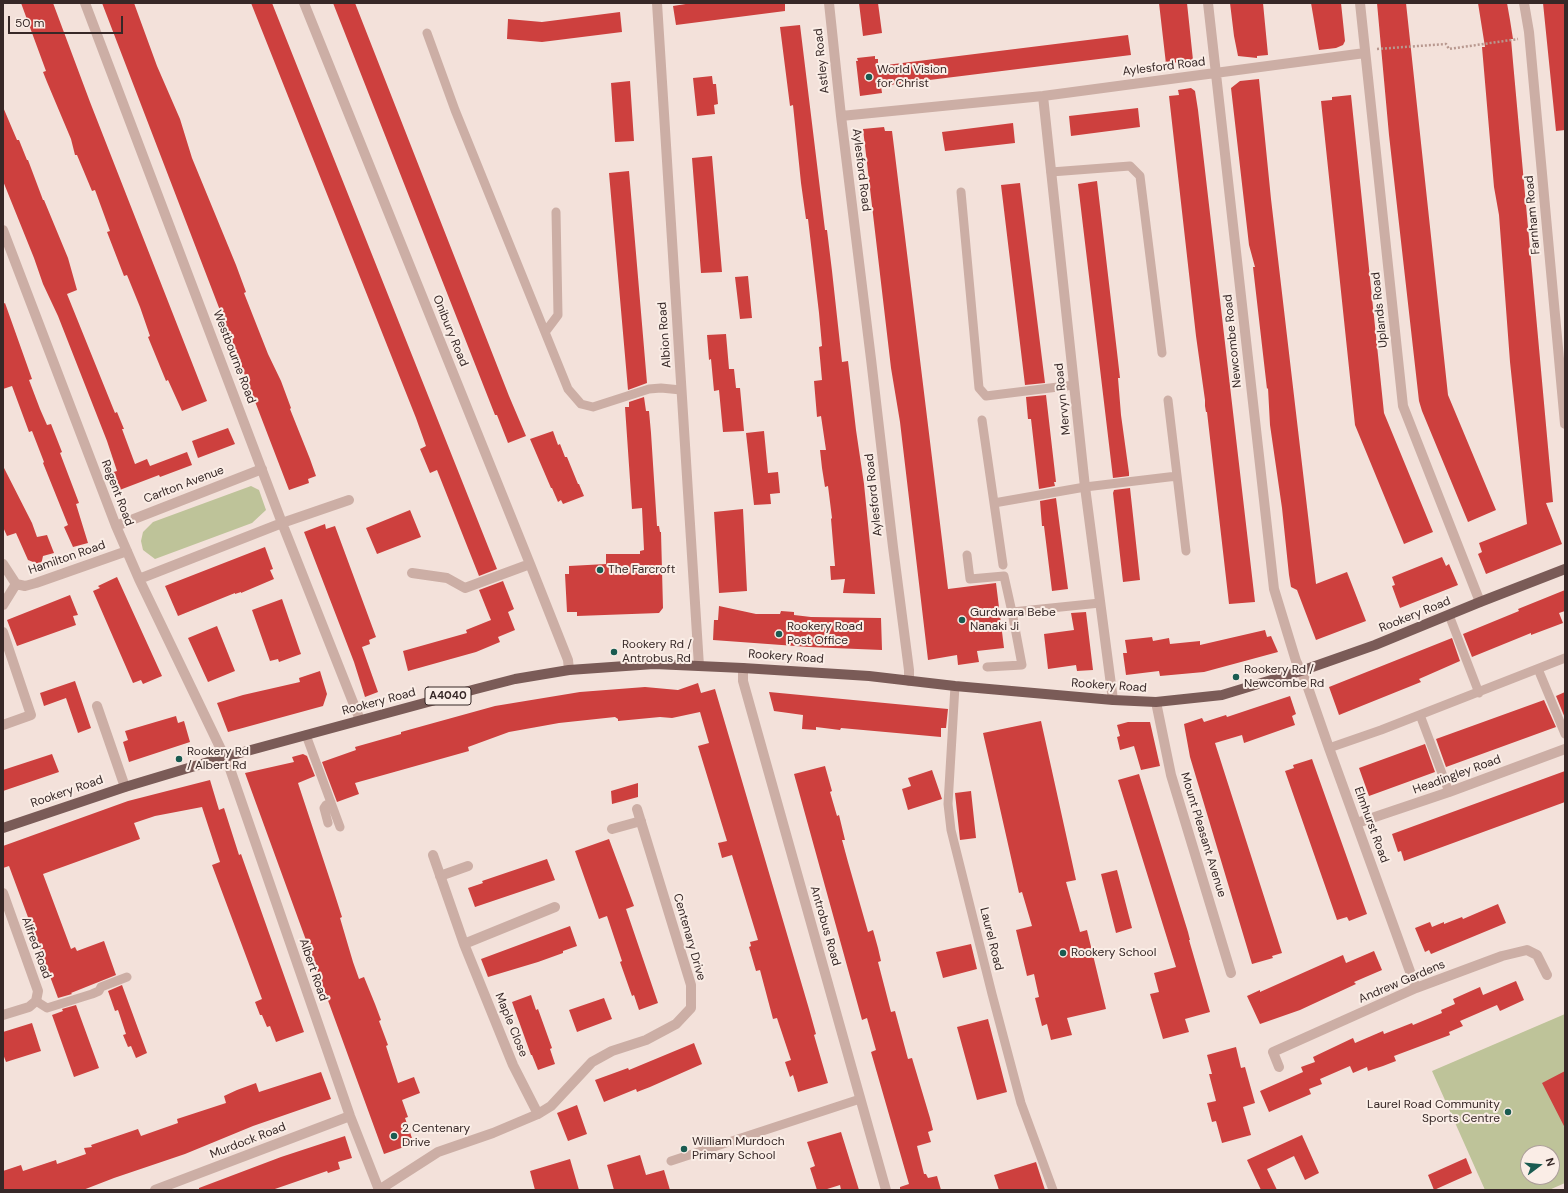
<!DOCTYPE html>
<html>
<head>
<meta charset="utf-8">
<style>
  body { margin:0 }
  #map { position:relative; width:1568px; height:1193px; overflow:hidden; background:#f3e1da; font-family:"DM Sans",sans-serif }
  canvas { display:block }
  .frame { position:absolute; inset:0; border:4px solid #372827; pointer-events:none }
  .north { position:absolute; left:1520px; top:1145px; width:40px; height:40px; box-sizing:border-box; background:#faede6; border:1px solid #ac9e9a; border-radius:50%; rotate:74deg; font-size:11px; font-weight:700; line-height:16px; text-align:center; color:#372827 }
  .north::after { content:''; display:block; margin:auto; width:14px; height:18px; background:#1a5b51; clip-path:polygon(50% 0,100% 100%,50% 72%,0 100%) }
  .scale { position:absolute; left:8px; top:16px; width:115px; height:18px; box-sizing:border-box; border:2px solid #372827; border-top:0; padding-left:5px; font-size:12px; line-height:14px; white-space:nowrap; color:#372827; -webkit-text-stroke:3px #faede6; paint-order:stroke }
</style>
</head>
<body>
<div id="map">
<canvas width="1568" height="1193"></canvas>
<div class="frame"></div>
<div class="north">N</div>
<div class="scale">50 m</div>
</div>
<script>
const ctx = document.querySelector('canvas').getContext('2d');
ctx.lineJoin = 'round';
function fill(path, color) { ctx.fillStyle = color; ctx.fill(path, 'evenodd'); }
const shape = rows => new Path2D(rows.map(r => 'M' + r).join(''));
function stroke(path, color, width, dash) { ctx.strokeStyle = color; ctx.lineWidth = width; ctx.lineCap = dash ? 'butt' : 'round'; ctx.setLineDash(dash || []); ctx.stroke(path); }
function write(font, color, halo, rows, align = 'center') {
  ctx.font = font + ' "DM Sans",sans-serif'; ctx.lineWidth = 4; ctx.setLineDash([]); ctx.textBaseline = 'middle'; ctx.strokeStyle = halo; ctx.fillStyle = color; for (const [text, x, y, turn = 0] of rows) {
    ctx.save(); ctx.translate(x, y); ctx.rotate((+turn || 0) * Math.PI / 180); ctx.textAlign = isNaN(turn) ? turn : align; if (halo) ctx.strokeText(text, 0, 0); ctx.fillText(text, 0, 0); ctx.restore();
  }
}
const green = shape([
  [251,486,259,490,266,510,252,523,155,559,143,550,141,541,143,532,153,522],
  [1565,1014,1565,1183,1549,1190,1485,1190,1432,1071],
  [1528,1153,1552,1153,1552,1177,1528,1177]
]);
const building = shape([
  [21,3,53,3,90,102,207,401,182,411,168,380,166,381,148,337,150,336,140,307,127,275,124,276,107,232,110,231,95,190,92,191,77,155,75,155,71,139,47,82,43,72,46,71],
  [102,3,134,3,157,66,180,119,192,158,236,265,246,292,244,293,268,354,281,381,291,408,290,409,310,459,316,476,308,479,309,483,289,490],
  [251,3,272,3,497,569,479,576,437,470,430,473,420,449,426,446,416,418],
  [333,3,355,3,509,396,526,436,508,443,497,415,495,415],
  [692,3,785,3,785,11,676,25,673,6],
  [859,3,878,3,882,33,863,36],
  [1159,3,1187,3,1193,60,1166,64],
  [1230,3,1263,3,1268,55,1257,56,1257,58,1238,56,1234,36],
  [1311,3,1341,3,1345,41,1343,45,1336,48,1319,50],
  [1377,3,1406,3,1448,395,1496,510,1468,522,1422,411,1419,401,1389,135],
  [1478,3,1507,3,1510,20,1513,39,1511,39,1513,62,1553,502,1546,503,1562,544,1486,574,1478,554,1482,552,1479,543,1527,524,1510,362,1499,215,1494,187,1482,47,1485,47],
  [1543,3,1565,3,1565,130,1556,131],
  [620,12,622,32,542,42,507,39,508,19,542,22],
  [800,25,825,230,827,230,832,271,842,362,848,361,856,430,864,484,875,594,843,593,845,579,831,580,830,566,835,566,831,519,832,518,828,486,825,487,822,468,820,450,826,450,821,416,817,417,814,381,822,380,819,347,822,346,819,313,808,219,806,219,801,183,793,105,790,106,780,27],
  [1128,35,1131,55,881,86,882,93,860,96,856,61,858,61,857,58,875,56,875,59,878,59,878,66],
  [712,76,713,84,716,84,718,104,714,105,715,114,697,116,693,78],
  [1259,79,1271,199,1316,584,1347,572,1366,621,1316,640,1297,590,1291,587,1289,575,1282,508,1270,425,1268,388,1267,389,1253,267,1255,267,1249,245,1231,88,1240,81],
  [630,81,634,141,615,142,611,83],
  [1191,88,1195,91,1198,110,1255,602,1229,604,1207,412,1206,412,1205,406,1205,400,1196,336,1169,96,1179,95,1178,90],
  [1351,95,1384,413,1433,532,1404,544,1355,425,1321,101,1332,100,1332,97],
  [3,107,17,140,19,140,27,160,28,160,43,200,44,200,68,258,77,290,67,294,115,413,117,412,124,429,122,429,135,464,147,459,150,466,187,452,192,465,160,477,159,475,117,491,110,473,117,471,107,441,58,316,43,284,34,258,3,181],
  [1138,108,1140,127,1071,136,1069,116],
  [1013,123,1015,143,945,151,942,132],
  [884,127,885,131,892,131,895,155,948,589,996,583,1004,648,977,651,979,662,958,665,957,655,928,660,900,422,891,368,863,129],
  [712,156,722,272,701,273,692,158],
  [629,171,647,383,628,390,609,173],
  [1097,181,1117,352,1120,378,1118,378,1121,415,1129,473,1129,476,1113,478,1078,184],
  [1020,183,1045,383,1025,385,1001,185],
  [748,276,752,318,740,319,735,277],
  [5,303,32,379,29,380,40,409,47,425,51,424,62,452,60,453,79,503,76,504,88,543,73,547,64,527,68,525,43,463,44,462,32,431,29,432,12,386,3,389,3,304],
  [726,334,729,369,734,369,736,388,740,388,744,431,723,432,719,390,714,391,711,359,709,360,707,335],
  [1046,395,1056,482,1054,482,1055,486,1039,489,1031,419,1028,419,1026,397],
  [644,397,646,411,649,411,651,433,657,526,659,526,660,532,661,532,663,608,659,613,577,616,577,612,567,612,565,574,569,574,569,566,606,564,606,554,640,554,640,551,644,550,642,508,632,509,625,407,629,407,629,402],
  [228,428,235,444,198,458,192,441],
  [553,431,558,445,560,444,565,457,567,457,578,484,579,484,584,496,563,504,561,500,558,502,552,488,551,488,530,439],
  [764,431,768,473,778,472,780,493,770,494,771,504,754,505,746,433],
  [3,466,32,523,37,537,47,535,54,553,43,556,41,565,28,560,16,533,7,536,3,527],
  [1130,488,1140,580,1123,582,1113,493,1114,490],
  [1056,498,1068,589,1052,591,1044,526,1042,526,1040,501],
  [743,509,747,591,719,593,714,512],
  [410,510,421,537,377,554,366,528],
  [325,524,326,529,335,526,376,637,369,640,370,644,362,647,378,692,365,697,354,662,304,532],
  [265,547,273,569,270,570,274,579,241,593,241,592,235,594,235,593,178,616,165,586],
  [1442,557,1446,566,1449,564,1458,585,1400,608,1392,586,1395,585,1392,577],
  [117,577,162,676,143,684,141,680,133,683,93,591,100,588,98,586],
  [503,581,514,609,508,612,515,630,498,637,500,642,476,652,408,671,403,651,467,633,466,630,491,620,479,590],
  [1565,590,1565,611,1559,613,1563,623,1531,635,1531,633,1472,657,1463,634,1519,611,1518,609],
  [70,595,78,615,73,616,76,625,17,646,7,620],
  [282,599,301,654,279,662,278,659,270,661,252,610],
  [719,606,756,614,780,614,781,611,794,612,794,615,811,617,881,618,882,650,809,647,713,640,714,620,718,620],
  [1086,612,1093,670,1077,671,1076,665,1048,669,1044,634,1074,630,1071,613],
  [217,626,235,671,208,682,188,638],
  [1265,630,1267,637,1271,636,1278,652,1204,672,1160,676,1159,671,1126,675,1123,653,1127,653,1125,640,1152,637,1153,641,1169,638,1170,644,1200,641,1200,645],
  [1452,638,1460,661,1419,679,1421,682,1339,715,1329,687],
  [320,671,327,694,323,706,228,732,217,703,243,695,300,682,299,678],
  [75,681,91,728,78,733,66,698,44,706,40,693],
  [698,683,701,693,715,689,809,1009,816,1034,814,1035,828,1083,798,1092,793,1075,790,1077,785,1062,791,1060,777,1018,773,1019,760,970,756,971,749,947,751,946,750,942,758,940,732,855,722,858,718,843,727,841,698,746,709,743,700,712,672,718,660,717,618,721,618,719,615,717,559,723,509,732,468,747,469,751,355,783,359,794,337,802,322,762,356,750,355,747,401,734,401,732,495,706,580,692,645,687,678,690],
  [769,692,948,709,946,728,941,728,941,737,841,728,840,730,816,727,816,730,802,729,803,715,774,711],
  [1565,692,1565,718,1556,696],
  [1290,696,1296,714,1292,716,1295,725,1244,743,1242,735,1215,743,1282,953,1272,956,1273,958,1252,964,1190,757,1184,724,1202,718,1204,722,1226,715,1227,717],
  [1544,700,1556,727,1446,767,1436,739],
  [176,716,178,723,184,721,190,742,129,762,123,742,128,740,125,731],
  [1041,721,1076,880,1066,882,1080,932,1087,930,1106,1009,1067,1018,1072,1035,1051,1040,1047,1024,1042,1026,1035,998,1039,997,1034,974,1027,976,1016,930,1032,926,1022,892,1019,893,983,733],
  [1128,722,1150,722,1160,766,1141,770,1134,746,1120,750,1117,737,1120,736,1117,725],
  [1425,744,1435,772,1369,796,1359,768],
  [52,754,59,772,3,791,3,770],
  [303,754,307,756,315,776,298,783,334,892,342,917,340,918,353,962,359,979,364,977,375,1004,381,1020,379,1021,388,1045,386,1046,398,1083,414,1077,420,1093,402,1100,408,1117,405,1118,413,1141,403,1144,404,1147,384,1154,245,773,294,762,292,757],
  [1312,759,1367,914,1349,921,1347,917,1337,920,1285,771,1294,768,1293,765],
  [825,766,832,791,830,792,837,816,839,815,845,840,842,840,848,862,868,932,873,930,878,948,881,961,878,962,891,1012,895,1011,908,1059,912,1058,930,1118,933,1130,928,1132,931,1142,917,1146,924,1174,926,1174,928,1178,937,1176,941,1190,900,1190,900,1187,909,1184,871,1052,876,1050,867,1018,862,1020,794,774],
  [932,770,942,799,908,810,902,789,911,786,908,778],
  [1565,771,1565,802,1404,861,1401,851,1398,852,1392,834],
  [1139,774,1188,932,1190,940,1189,940,1210,1012,1185,1019,1189,1032,1163,1039,1150,994,1159,992,1154,973,1176,967,1118,780],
  [210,780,219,810,224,808,239,855,241,854,304,1032,276,1042,270,1026,267,1027,262,1015,260,1015,255,1002,262,999,212,865,220,862,202,807,155,816,134,823,140,839,43,874,71,949,75,947,77,951,104,941,116,975,71,993,72,994,58,998,9,866,3,868,3,846,128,801],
  [638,783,638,797,612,804,611,791],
  [971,791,976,838,960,840,955,793],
  [609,839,634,906,626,909,658,1003,639,1010,634,995,632,996,620,962,622,961,607,916,599,919,575,851],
  [547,859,555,880,475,907,468,888,483,883,482,881],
  [1117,870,1132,928,1116,933,1101,874],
  [1498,904,1506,923,1431,954,1429,950,1425,952,1415,928,1430,922,1432,927,1444,922,1444,924,1462,917,1463,919],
  [570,926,577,946,563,951,563,953,538,962,488,977,481,959],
  [971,944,977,969,943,978,936,952],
  [1374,951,1382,970,1354,982,1356,984,1300,1010,1260,1024,1247,996,1260,990,1260,992,1343,955,1346,963],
  [1516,981,1524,1000,1500,1011,1497,1005,1460,1021,1463,1026,1449,1032,1450,1035,1394,1056,1396,1061,1383,1066,1368,1071,1367,1067,1353,1073,1350,1066,1320,1079,1322,1084,1309,1089,1311,1094,1269,1112,1260,1091,1303,1072,1301,1067,1315,1062,1313,1057,1353,1038,1355,1043,1383,1031,1384,1034,1412,1023,1413,1025,1442,1013,1441,1010,1455,1004,1453,999,1480,987,1483,995],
  [122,985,147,1053,136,1058,131,1046,128,1047,123,1035,126,1034,118,1010,115,1011,108,991],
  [531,995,536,1010,538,1009,552,1048,550,1049,555,1064,538,1070,532,1055,531,1055,512,1002],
  [604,998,612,1019,577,1032,569,1010],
  [76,1005,99,1068,74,1077,52,1015,63,1011,62,1009],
  [988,1019,1007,1092,977,1100,957,1027],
  [32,1023,41,1051,6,1062,3,1054,3,1032],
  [694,1043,702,1064,650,1087,637,1092,636,1089,604,1102,595,1080,628,1068,629,1070],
  [1236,1047,1241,1068,1245,1067,1255,1103,1243,1107,1251,1135,1222,1143,1216,1121,1212,1122,1207,1103,1216,1101,1209,1074,1212,1074,1207,1055],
  [1565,1071,1565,1128,1542,1083],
  [321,1072,331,1099,253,1126,185,1154,114,1178,83,1190,3,1190,3,1171,21,1165,23,1171,56,1160,57,1164,86,1154,84,1148,92,1147,91,1145,138,1129,141,1136,178,1123,177,1119,226,1103,224,1096,237,1090,256,1083,259,1092],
  [577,1105,587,1134,568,1141,557,1113],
  [841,1132,859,1190,841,1190,840,1185,824,1190,817,1190,810,1168,815,1166,807,1142],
  [1302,1135,1319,1173,1305,1180,1294,1156,1267,1169,1277,1190,1261,1190,1247,1160],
  [345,1136,352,1158,338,1162,340,1169,328,1173,327,1171,272,1190,199,1190,199,1188,281,1157],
  [640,1155,646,1175,664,1170,670,1190,614,1190,607,1165],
  [1466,1158,1472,1173,1434,1190,1428,1175],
  [570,1159,579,1190,535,1190,530,1171],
  [1036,1162,1045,1190,999,1190,994,1175]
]);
const path = shape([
  [1377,49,1446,44,1449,49,1518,39]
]);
const lane = shape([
  [427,33,455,110,568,389,581,404,593,407,649,389,661,388,681,390],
  [1051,172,1130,166,1140,176,1162,353],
  [961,192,979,388,986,396,1074,385],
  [546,331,558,315,556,212],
  [1168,400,1186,551],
  [982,420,994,503,1085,487,1177,476],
  [994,503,1003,565],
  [967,555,970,579,1004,576,1012,612],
  [1449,615,1479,693],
  [987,667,1022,665,1012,612,1100,603],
  [1538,669,1565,734],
  [955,686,948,804,951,830,992,994,1021,1103,1053,1190],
  [1420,715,1449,792],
  [306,735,340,827],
  [1329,748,1381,730,1565,658],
  [328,823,324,808,326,805,331,802],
  [36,1001,47,1008,92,994,99,991,101,987,127,977],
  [671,1161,860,1099]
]);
const street = shape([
  [85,3,282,523,360,720],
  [304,3,530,564,568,660,569,670],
  [657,3,699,666],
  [829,3,841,116,871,359,893,547,909,670,909,681],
  [1208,3,1274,589,1296,661,1306,682,1329,748,1416,988],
  [1360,3,1403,406,1480,602],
  [1524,3,1529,32,1565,424],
  [1043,96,1085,487,1113,700],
  [841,116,1043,96,1365,53],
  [3,230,116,526,139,579,229,766,350,1116,379,1190],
  [116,526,262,469],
  [3,564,16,584,25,586,36,583,127,551],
  [412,573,447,578,465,588,530,564],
  [139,579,282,523,349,500],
  [3,605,16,584],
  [3,632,31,715,3,725],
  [743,668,743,681,886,1190],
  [1156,702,1171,775,1231,973],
  [97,706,125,787],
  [1357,823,1449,792,1565,749],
  [612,829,641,821],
  [433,855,464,944,513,1065,538,1114],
  [440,876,468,866],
  [3,893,38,991,36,1001,29,1007,3,1015],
  [464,944,555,907],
  [1279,1067,1273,1052,1416,988,1502,956,1527,950,1537,955,1547,975],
  [155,1190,350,1116],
  [379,1190,438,1152,493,1133,538,1114,551,1106,592,1062,612,1051,646,1040,676,1024,691,1008,691,985,637,809]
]);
const primary = shape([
  [3,828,125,787,225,757,476,689,515,679,569,670,654,664,743,668,869,676,955,686,1113,700,1156,702,1222,695,1301,671,1375,645,1480,602,1565,569]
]);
const markers = [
  [869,77,4,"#1a5b51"],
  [600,570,4,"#1a5b51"],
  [962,620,4,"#1a5b51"],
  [779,634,4,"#1a5b51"],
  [614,652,4,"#1a5b51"],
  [1236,677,4,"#1a5b51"],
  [179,759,4,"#1a5b51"],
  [1063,953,4,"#1a5b51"],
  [1508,1112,4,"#1a5b51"],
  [394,1136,4,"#1a5b51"],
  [684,1149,4,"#1a5b51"]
];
const shields = [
  [448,696,46]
];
const shieldNames = [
  ["A4040",448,696]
];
const streetNames = [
  ["Astley Road",822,61,-96],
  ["Aylesford Road",1164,67,-7],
  ["Aylesford Road",861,170,83],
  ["Farnham Road",1533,215,-95],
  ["Uplands Road",1380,310,-96],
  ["Onibury Road",450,331,68],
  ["Albion Road",665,335,-94],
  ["Newcombe Road",1233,341,-96],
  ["Westbourne Road",234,357,69],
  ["Mervyn Road",1063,399,-96],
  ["Carlton Avenue",184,485,-21],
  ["Regent Road",117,493,69],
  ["Aylesford Road",874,495,-96],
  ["Hamilton Road",67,558,-19],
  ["Rookery Road",1415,615,-22],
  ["Rookery Road",786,657,4],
  ["Rookery Road",1109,686,4],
  ["Rookery Road",379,702,-15],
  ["Headingley Road",1457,775,-20],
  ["Rookery Road",67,792,-19],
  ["Elmhurst Road",1371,825,70],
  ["Mount Pleasant Avenue",1203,835,73],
  ["Antrobus Road",825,926,74],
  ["Centenary Drive",689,937,74],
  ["Laurel Road",991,939,76],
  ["Alfred Road",36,948,70],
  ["Albert Road",313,970,71],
  ["Andrew Gardens",1402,982,-23],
  ["Maple Close",511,1025,68],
  ["Murdock Road",248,1141,-21]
];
const poiNames = [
  ["World Vision",877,70],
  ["for Christ",877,84],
  ["The Farcroft",608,570],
  ["Gurdwara Bebe",970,613],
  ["Nanaki Ji",970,627],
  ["Rookery Road",787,627],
  ["Post Office",787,641],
  ["Rookery Rd /",622,645],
  ["Antrobus Rd",622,659],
  ["Rookery Rd /",1244,670],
  ["Newcombe Rd",1244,684],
  ["Rookery Rd",187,752],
  ["/ Albert Rd",187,766],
  ["Rookery School",1071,953],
  ["Laurel Road Community",1500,1105,"right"],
  ["Sports Centre",1500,1119,"right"],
  ["2 Centenary",402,1129],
  ["Drive",402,1143],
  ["William Murdoch",692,1142],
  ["Primary School",692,1156]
];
fill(green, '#bec399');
fill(building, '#cd403e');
stroke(path, '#b8988f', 2.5, [2, 2]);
stroke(lane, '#ccaea5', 9);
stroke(street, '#ccaea5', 10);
stroke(primary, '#7a5b57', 10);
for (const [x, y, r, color] of markers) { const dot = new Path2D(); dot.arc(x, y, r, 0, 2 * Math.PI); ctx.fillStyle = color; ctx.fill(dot); stroke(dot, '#faede6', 1.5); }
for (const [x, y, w] of shields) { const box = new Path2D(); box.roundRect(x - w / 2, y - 9, w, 18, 3); ctx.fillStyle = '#faede6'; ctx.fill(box); stroke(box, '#372827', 1); }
write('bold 11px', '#372827', null, shieldNames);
write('12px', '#372827', '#faede6', streetNames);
write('12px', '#372827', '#faede6', poiNames, 'left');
</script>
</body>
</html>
